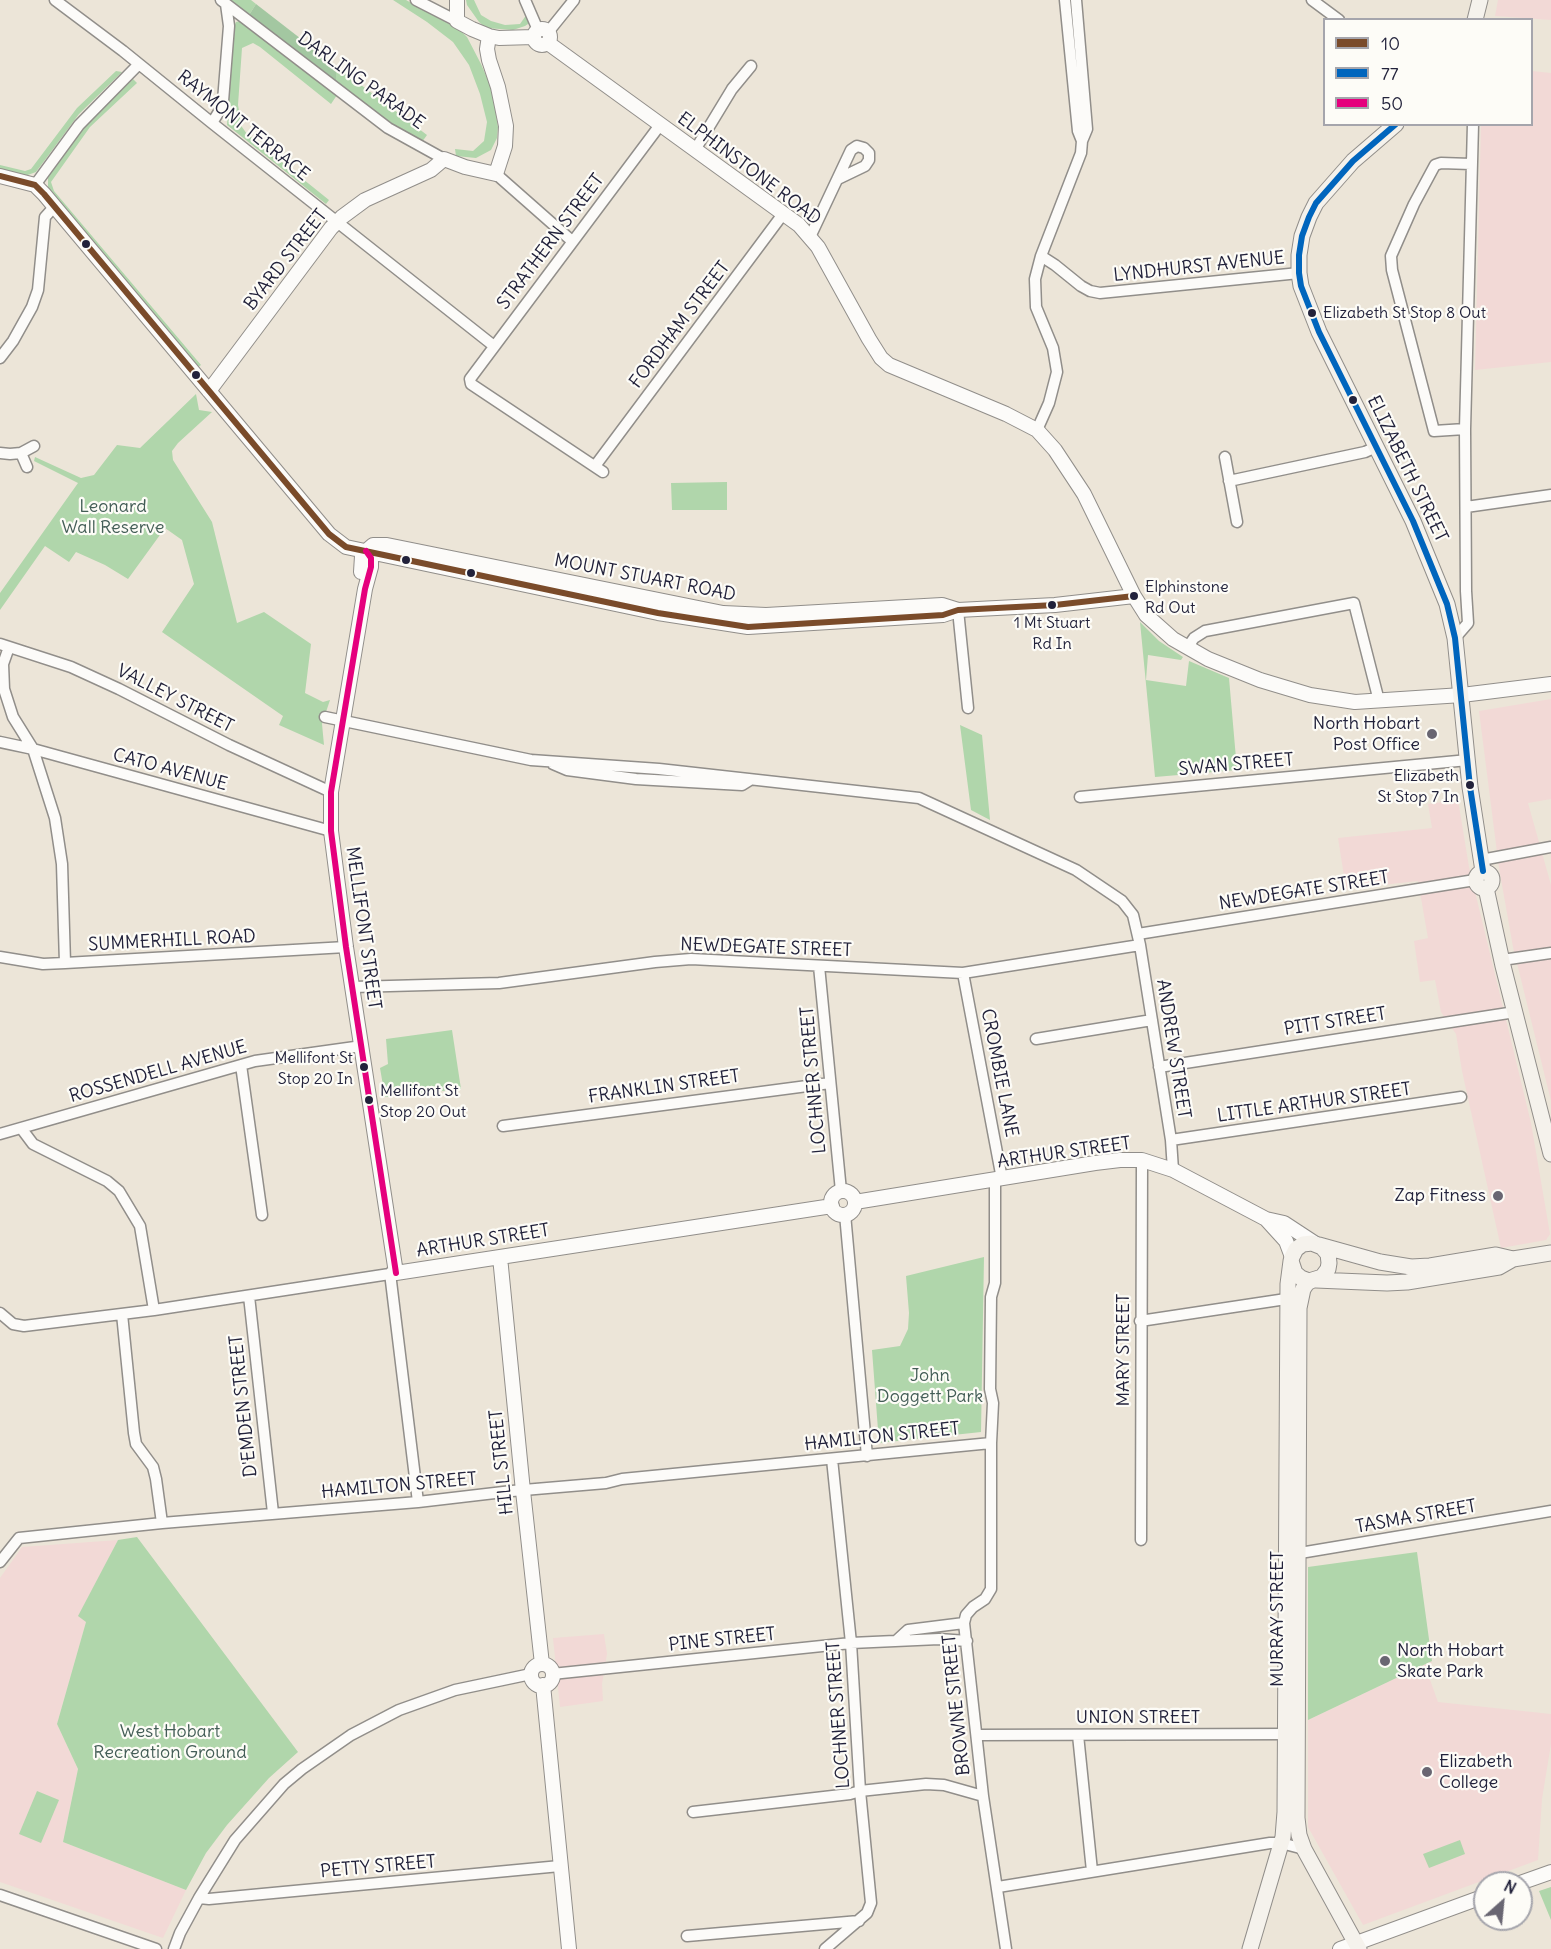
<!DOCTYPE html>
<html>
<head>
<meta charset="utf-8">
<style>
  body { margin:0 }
  #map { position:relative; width:1551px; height:1949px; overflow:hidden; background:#ece5d8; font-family:Delius,sans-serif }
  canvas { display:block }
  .legend { position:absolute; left:1323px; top:18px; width:210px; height:108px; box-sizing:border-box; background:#fdfcf7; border:2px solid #a5a5ac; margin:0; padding:8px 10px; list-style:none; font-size:18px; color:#22223b }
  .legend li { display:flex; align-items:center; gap:12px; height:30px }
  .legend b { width:30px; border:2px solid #a5a5ac }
  .north { position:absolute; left:1473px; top:1871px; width:60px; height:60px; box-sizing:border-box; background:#fdfcf7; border:2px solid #a5a5ac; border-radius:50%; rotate:27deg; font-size:16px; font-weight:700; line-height:24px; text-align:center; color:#22223b }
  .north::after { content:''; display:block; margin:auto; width:21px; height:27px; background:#696672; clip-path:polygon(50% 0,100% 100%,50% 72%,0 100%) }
</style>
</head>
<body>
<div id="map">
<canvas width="1551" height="1949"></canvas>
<ul class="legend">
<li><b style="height:8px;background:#7a4b2a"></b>10</li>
<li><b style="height:8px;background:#0065bd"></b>77</li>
<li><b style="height:8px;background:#e5007d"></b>50</li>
</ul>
<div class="north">N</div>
</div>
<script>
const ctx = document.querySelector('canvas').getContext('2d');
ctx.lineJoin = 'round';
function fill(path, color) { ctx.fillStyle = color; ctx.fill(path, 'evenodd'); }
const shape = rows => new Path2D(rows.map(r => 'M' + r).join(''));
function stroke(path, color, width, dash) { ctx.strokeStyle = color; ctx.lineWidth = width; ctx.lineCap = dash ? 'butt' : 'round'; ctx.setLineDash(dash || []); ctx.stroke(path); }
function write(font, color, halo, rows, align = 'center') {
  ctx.font = font + ' Delius,sans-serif'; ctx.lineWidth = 4.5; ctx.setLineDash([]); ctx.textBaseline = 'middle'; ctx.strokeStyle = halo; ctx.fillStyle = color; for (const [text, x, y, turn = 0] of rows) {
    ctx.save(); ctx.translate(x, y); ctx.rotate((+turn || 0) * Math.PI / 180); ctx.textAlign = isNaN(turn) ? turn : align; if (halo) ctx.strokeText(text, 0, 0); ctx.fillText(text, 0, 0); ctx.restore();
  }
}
const built = shape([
  [1498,0,1551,0,1551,20,1495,16],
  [1532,71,1551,73,1551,362,1475,370,1481,125,1532,124],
  [1551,699,1551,799,1528,803,1551,885,1551,1101,1513,947,1499,868,1479,711],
  [1458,800,1469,867,1531,1123,1550,1234,1546,1240,1501,1248,1462,1071,1456,1034,1441,1012,1435,980,1420,982,1414,941,1428,938,1418,881,1346,889,1338,838,1432,828,1428,804],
  [118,1540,79,1616,86,1622,57,1724,78,1769,63,1842,186,1890,163,1938,0,1882,0,1578,22,1547],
  [604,1634,607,1654,602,1684,603,1701,560,1707,553,1638],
  [1432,1661,1429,1677,1438,1702,1551,1714,1551,1744,1542,1799,1538,1860,1363,1925,1308,1827,1308,1720]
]);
const green = shape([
  [229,0,251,0,256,4,249,15],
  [393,0,406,0,460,30,467,37,481,64,491,87,494,101,498,127,497,138,491,150,476,158,456,156,455,149,473,151,484,141,487,122,480,94,469,65,453,42,427,22],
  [466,0,474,0,481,15,491,21,505,25,520,24,527,14,531,22,525,26,513,30,486,28,479,22,467,5],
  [240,21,337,95,331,104,260,47,253,43,242,48,238,105,242,127,247,134,329,200,326,204,227,125,233,28,236,22],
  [336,66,427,135,422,142,383,119,336,83],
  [116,71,122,72,79,114,36,172,25,176,0,170,0,165,25,171,31,169,77,108],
  [133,79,137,83,90,127,51,182,54,191,201,365,197,368,48,188,48,178,50,172,81,129],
  [196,394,199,410,212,412,178,443,172,451,173,460,212,522,237,623,264,612,311,644,305,693,323,702,330,700,322,724,324,745,279,725,283,716,162,632,194,584,182,540,165,528,128,579,105,565,76,552,69,562,45,546,0,610,0,593,78,483,34,461,35,457,81,478,94,475,117,445,140,448],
  [727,482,727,510,672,510,671,483],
  [1140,622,1159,641,1183,657,1181,660,1148,655,1146,680,1186,686,1189,661,1229,678,1237,770,1155,777],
  [960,725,982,735,990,820,971,810],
  [452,1030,461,1089,385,1097,380,1068,388,1064,386,1039],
  [984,1257,981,1432,879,1443,872,1350,900,1346,908,1329,909,1313,906,1276],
  [137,1537,298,1752,269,1778,227,1825,206,1853,186,1890,63,1842,78,1769,57,1724,86,1622,78,1616,118,1540],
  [1417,1552,1432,1661,1308,1720,1308,1567],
  [37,1791,59,1800,41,1843,19,1834],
  [1460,1840,1465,1854,1429,1868,1423,1854],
  [1551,1887,1551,1920,1539,1891]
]);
const forest = shape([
  [256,4,336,66,336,83,249,15]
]);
const minor = shape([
  [55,0,123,51,212,123,494,346],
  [221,0,388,128,444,159],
  [416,0,457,21],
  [525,0,538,30],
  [1065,0,1078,131,1082,141],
  [1312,0,1339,20],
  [549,31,574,0],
  [212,123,220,110,223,101,229,26,226,4],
  [695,150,732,89,751,66],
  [496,174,572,241],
  [35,185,79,125,139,64],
  [810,237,851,150,857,146,864,148,869,153,869,160,865,166,838,179],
  [1041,256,1055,265,1081,286,1090,291,1100,293,1299,273],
  [0,358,13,341,32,307,38,290,45,217,54,207],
  [1465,429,1434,431,1392,270,1391,256,1414,204,1435,165,1441,163,1471,164],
  [1037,430,1049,403,1057,372,1053,348,1036,307,1035,279,1041,256,1081,153,1082,141,1087,129,1076,0],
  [0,453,10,454,21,453,34,446],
  [21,453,27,467],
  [1225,457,1237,522],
  [595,466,783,214],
  [603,472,471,384,470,379,660,125],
  [1229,481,1365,452,1376,447],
  [1466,507,1551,495],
  [958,610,968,708],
  [1455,638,1468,623,1466,591,1465,429,1473,124],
  [0,644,71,667,119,689,229,745,331,792],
  [9,647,3,664,4,689,13,717,33,749,55,818,62,864,65,963],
  [1187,648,1194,638,1205,631,1354,603,1379,701],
  [325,717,531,760,659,769,919,798,1076,870,1122,901,1133,915,1140,945,1171,1140,1173,1170],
  [0,742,33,749,331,831],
  [553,764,567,770,636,779,742,785,750,780],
  [1080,797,1468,760],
  [1481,860,1551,847],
  [1138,934,1475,880],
  [0,957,43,964,65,963,346,947],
  [1502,960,1551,953],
  [819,966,841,1191],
  [963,973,1002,1179],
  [353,987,499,983,655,962,691,959,963,973,1140,945],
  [1036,1039,1152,1020],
  [241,1065,262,1215],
  [1159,1067,1515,1012],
  [503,1126,830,1083],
  [21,1128,33,1144,107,1181,119,1191,140,1226,154,1310],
  [0,1134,255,1061,362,1046],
  [1171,1140,1461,1097],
  [995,1180,995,1283,991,1297,990,1389,993,1403,991,1443,991,1589,985,1599,973,1607,966,1615,964,1623,983,1796,1006,1949],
  [845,1214,867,1456],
  [390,1273,418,1502],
  [249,1296,273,1513],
  [0,1313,13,1324,24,1326,154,1310,396,1273],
  [122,1314,134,1433,136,1444,153,1467,156,1479,162,1523],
  [1140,1321,1286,1299],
  [1141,1540,1142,1160],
  [1294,1554,1551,1511],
  [0,1562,19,1538,162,1523,418,1502,512,1491,606,1483,622,1479,991,1443],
  [896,1641,908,1630,964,1623],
  [552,1674,851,1643,939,1639,967,1641],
  [978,1735,1291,1734],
  [1078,1735,1092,1871],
  [693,1812,850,1794,860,1791,926,1784,944,1785,983,1796],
  [998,1887,1270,1843,1281,1843,1304,1849],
  [0,1895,156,1949],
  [199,1898,209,1899,560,1866],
  [687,1936,859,1921],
  [174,1949,180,1933,199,1898,235,1840,284,1784,302,1769,351,1735,399,1710,455,1690,531,1674],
  [825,1949,867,1913,871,1903,860,1791,851,1643,832,1459]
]);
const tertiary = shape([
  [457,0,457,21,472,29,489,36,499,38,534,37],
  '534 37a8 8 0 1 1 16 0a8 8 0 1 1-16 0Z',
  [548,43,799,225,818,247,869,339,881,358,889,365,1006,414,1037,430,1055,450,1084,494,1134,596,1146,615,1173,639,1208,659,1260,680,1310,695,1355,702,1462,695,1551,684],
  [0,176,35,185,44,194,329,534,346,547,658,613,748,627,943,615,958,610,1055,605,1134,596],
  [209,391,331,228,342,217,365,200,431,170,444,159,465,167,496,174,505,146,506,126,498,87,489,60,487,49,489,36],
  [366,551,371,558,371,567,365,589,331,792,331,831,346,947,396,1273,832,1206],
  [361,572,362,556,366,551,373,545,387,545,723,613,766,615,942,605,958,610],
  '831 1203a12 12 0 1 1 24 0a12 12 0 1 1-24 0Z',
  [855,1202,1095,1163,1120,1160,1142,1160,1173,1170,1266,1219,1284,1223,1316,1244],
  [1266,1219,1286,1241,1292,1257],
  [500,1257,523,1491,542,1664],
  '531 1675a11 11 0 1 1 22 0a11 11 0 1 1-22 0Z',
  [543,1685,569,1949],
  [1520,1883,1551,1872],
  [1340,1949,1485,1896]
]);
const secondary = shape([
  [1475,20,1480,0],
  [1396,124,1353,161,1316,203,1309,217,1302,236,1299,255,1299,273,1301,286,1319,332,1413,521,1447,604,1455,638,1470,787,1483,871],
  '1476 880a8 8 0 1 1 16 0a8 8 0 1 1-16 0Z',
  [1486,888,1503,966,1551,1154],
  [1319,1245,1380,1262,1411,1267,1430,1266,1496,1255,1513,1259,1551,1253],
  [1313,1280,1307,1283,1303,1289,1299,1308,1297,1818,1299,1835,1304,1849,1359,1949],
  [1316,1280,1387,1283,1407,1282,1499,1267,1513,1259],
  [1250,1949,1283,1837,1285,1812,1288,1284,1291,1261,1292,1257,1296,1249,1303,1244,1312,1243,1322,1247,1328,1254,1329,1263,1328,1269,1322,1277,1309,1281,1301,1278,1295,1273,1291,1261]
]);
const bus1 = shape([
  [0,176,35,185,44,194,329,534,346,547,658,613,748,627,943,615,958,610,1055,605,1134,596]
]);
const bus2 = shape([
  [1396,124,1353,161,1316,203,1309,217,1302,236,1299,255,1299,273,1301,286,1319,332,1413,521,1447,604,1455,638,1470,787,1483,871]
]);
const bus3 = shape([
  [366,551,371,558,371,567,365,589,331,792,331,831,346,947,396,1273]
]);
const markers = [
  [86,244,5,"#22223b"],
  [1312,313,5,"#22223b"],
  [196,375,5,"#22223b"],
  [1353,400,5,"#22223b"],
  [406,560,5,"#22223b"],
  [471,573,5,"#22223b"],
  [1134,596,5,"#22223b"],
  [1052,605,5,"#22223b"],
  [1432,734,6,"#696672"],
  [1470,785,5,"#22223b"],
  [364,1067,5,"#22223b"],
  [369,1100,5,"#22223b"],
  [1498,1196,6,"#696672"],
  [1385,1661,6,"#696672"],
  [1427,1772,6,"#696672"]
];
const busNames = [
  ["Elizabeth St Stop 8 Out",1323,313],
  ["Elphinstone",1145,587],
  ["Rd Out",1145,608],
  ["1 Mt Stuart",1052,623,"center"],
  ["Rd In",1052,644,"center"],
  ["Elizabeth",1459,776,"right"],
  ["St Stop 7 In",1459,797,"right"],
  ["Mellifont St",353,1058,"right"],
  ["Stop 20 In",353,1079,"right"],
  ["Mellifont St",380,1091],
  ["Stop 20 Out",380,1112]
];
const streetNames = [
  ["DARLING PARADE",361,81,36],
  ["RAYMONT TERRACE",243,126,39],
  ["ELPHINSTONE ROAD",749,169,37],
  ["STRATHERN STREET",551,242,-53],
  ["BYARD STREET",286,260,-52],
  ["LYNDHURST AVENUE",1199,267,-6],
  ["FORDHAM STREET",680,325,-53],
  ["ELIZABETH STREET",1407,469,64],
  ["MOUNT STUART ROAD",645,578,11],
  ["VALLEY STREET",175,699,27],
  ["SWAN STREET",1236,765,-5],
  ["CATO AVENUE",170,770,15],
  ["NEWDEGATE STREET",1304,891,-9],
  ["MELLIFONT STREET",363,928,82],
  ["SUMMERHILL ROAD",172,941,-3],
  ["NEWDEGATE STREET",766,948,2],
  ["PITT STREET",1335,1022,-9],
  ["ANDREW STREET",1173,1049,81],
  ["ROSSENDELL AVENUE",158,1072,-16],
  ["CROMBIE LANE",999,1073,79],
  ["LOCHNER STREET",814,1080,-95],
  ["FRANKLIN STREET",664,1087,-8],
  ["LITTLE ARTHUR STREET",1314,1103,-8],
  ["ARTHUR STREET",1064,1153,-8],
  ["ARTHUR STREET",483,1241,-9],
  ["MARY STREET",1124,1350,-90],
  ["D'EMDEN STREET",244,1406,-96],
  ["HAMILTON STREET",882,1437,-6],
  ["HILL STREET",502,1462,-96],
  ["HAMILTON STREET",399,1486,-5],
  ["TASMA STREET",1416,1517,-10],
  ["MURRAY STREET",1278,1619,-90],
  ["PINE STREET",722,1640,-6],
  ["BROWNE STREET",957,1705,-96],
  ["LOCHNER STREET",839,1715,-94],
  ["UNION STREET",1138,1718],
  ["PETTY STREET",378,1867,-5]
];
const parkNames = [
  ["Leonard",113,507],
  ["Wall Reserve",113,528],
  ["John",930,1376],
  ["Doggett Park",930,1397],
  ["West Hobart",170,1732],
  ["Recreation Ground",170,1753]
];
const poiNames = [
  ["North Hobart",1420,724],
  ["Post Office",1420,745],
  ["Zap Fitness",1486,1196],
  ["North Hobart",1397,1651,"left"],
  ["Skate Park",1397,1672,"left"],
  ["Elizabeth",1439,1762,"left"],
  ["College",1439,1783,"left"]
];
fill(built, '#f2d9d6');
fill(green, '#b0d6ab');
fill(forest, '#a3c7a1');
stroke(minor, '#918e8a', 13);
stroke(tertiary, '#918e8a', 16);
stroke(secondary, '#918e8a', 17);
stroke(minor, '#fcfbf9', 10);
stroke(tertiary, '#fcfbf9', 14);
stroke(secondary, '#f5f2ec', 15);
stroke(bus1, '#7a4b2a', 6);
stroke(bus2, '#0065bd', 6);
stroke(bus3, '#e5007d', 6);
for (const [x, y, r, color] of markers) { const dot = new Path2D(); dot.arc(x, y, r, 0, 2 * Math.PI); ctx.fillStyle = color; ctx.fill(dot); stroke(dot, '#fdfcf7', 2); }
write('16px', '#22223b', '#fdfcf7', busNames, 'left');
write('18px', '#22223b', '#fdfcf7', streetNames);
write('18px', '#435d56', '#fdfcf7', parkNames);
write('18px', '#22223b', '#fdfcf7', poiNames, 'right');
</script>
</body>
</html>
